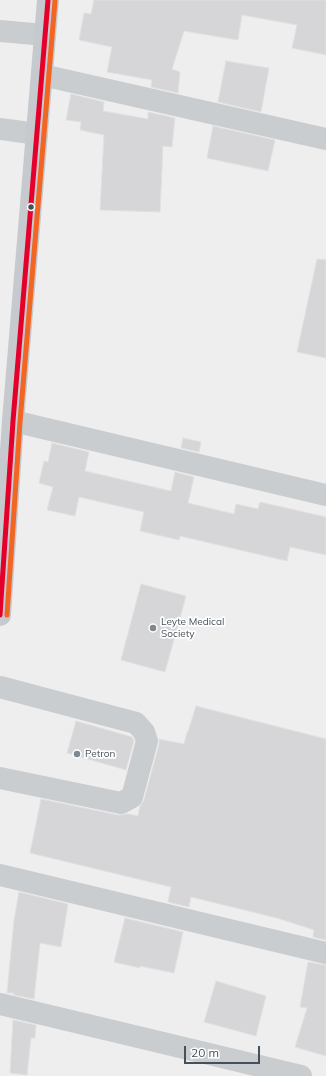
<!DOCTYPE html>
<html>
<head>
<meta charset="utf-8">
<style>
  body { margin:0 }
  #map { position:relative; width:326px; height:1076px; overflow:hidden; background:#efeeee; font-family:Mulish,sans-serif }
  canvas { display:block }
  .scale { position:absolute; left:184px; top:1046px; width:76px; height:18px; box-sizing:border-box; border:2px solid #46505b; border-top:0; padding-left:5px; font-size:12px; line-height:14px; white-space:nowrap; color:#46505b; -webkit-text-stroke:3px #fff; paint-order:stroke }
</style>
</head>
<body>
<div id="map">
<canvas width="326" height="1076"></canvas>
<div class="scale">20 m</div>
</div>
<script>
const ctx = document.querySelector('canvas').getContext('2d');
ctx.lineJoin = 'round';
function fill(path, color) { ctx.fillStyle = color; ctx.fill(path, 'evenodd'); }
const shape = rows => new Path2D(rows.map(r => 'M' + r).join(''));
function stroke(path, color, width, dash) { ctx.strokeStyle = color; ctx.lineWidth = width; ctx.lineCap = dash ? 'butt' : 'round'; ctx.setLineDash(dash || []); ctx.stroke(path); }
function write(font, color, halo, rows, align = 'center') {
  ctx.font = font + ' Mulish,sans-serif'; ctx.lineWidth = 3.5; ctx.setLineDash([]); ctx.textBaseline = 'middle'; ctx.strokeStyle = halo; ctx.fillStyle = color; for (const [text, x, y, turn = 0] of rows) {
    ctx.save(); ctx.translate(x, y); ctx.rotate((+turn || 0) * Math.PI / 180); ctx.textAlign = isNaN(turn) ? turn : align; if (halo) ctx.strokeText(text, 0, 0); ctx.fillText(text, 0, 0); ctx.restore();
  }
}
const building = shape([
  [94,0,326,0,326,55,292,48,297,25,242,15,238,40,184,31,172,69,180,72,178,93,151,87,152,80,107,72,112,47,79,40,84,13,91,14,94,0],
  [226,61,269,68,261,112,218,102,226,61],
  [71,94,104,102,103,111,148,119,148,112,175,118,172,147,163,146,160,212,100,210,104,135,80,130,81,122,66,120,71,94],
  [213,126,275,140,268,171,207,158,213,126],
  [317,259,326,260,326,358,297,352,317,259],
  [183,438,201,442,199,452,181,448,183,438],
  [52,443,89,452,85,471,171,491,175,472,194,477,188,503,234,514,236,504,258,509,260,502,326,517,326,555,290,547,287,561,180,536,179,540,140,531,144,512,79,497,75,516,47,510,53,487,39,483,44,461,48,462,52,443],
  [141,584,186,596,165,672,121,660,141,584],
  [196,706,326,739,326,940,313,937,314,930,277,918,191,897,189,907,168,902,171,887,30,853,41,799,118,815,128,814,138,816,140,806,144,800,159,744,159,739,184,744,187,732,188,732,196,706],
  [76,721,132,737,134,741,126,770,67,753,76,721],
  [19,892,68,904,61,947,40,943,34,999,14,995,14,993,7,993,14,920,19,892],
  [125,918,183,932,174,973,140,966,140,968,114,962,125,918],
  [308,962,326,965,326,1056,295,1047,307,1008,300,1007,308,962],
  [216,981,266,996,256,1036,204,1022,216,981],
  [13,1020,36,1025,35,1038,31,1038,27,1075,10,1073,13,1020]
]);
const minor = shape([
  [0,31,45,35],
  [42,75,326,139],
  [0,129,37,134],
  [13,421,326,495],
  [0,687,136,723,144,732,147,741,132,797,121,803,0,778],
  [0,875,326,953],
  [0,1004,301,1076]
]);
const major = shape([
  [0,615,13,421,48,0]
]);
const bus1 = shape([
  [0,615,13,421,48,0]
]);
const bus2 = shape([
  [7,615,20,422,55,1]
]);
const markers = [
  [31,207,3.5,"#46505b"],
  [153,628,4,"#81878e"],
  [77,754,4,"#81878e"]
];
const poiNames = [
  ["Leyte Medical",161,622],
  ["Society",161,634],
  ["Petron",85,754]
];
fill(building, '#d6d6d9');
stroke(building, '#e0e0e1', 1);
stroke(minor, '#cacdcf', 22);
stroke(major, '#c6c9cd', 22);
stroke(bus1, '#e4002b', 5);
stroke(bus2, '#f26522', 5);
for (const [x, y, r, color] of markers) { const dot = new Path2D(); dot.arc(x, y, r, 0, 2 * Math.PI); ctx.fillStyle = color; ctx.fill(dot); stroke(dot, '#fff', 1.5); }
write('10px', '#46505b', '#fff', poiNames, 'left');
</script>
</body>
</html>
